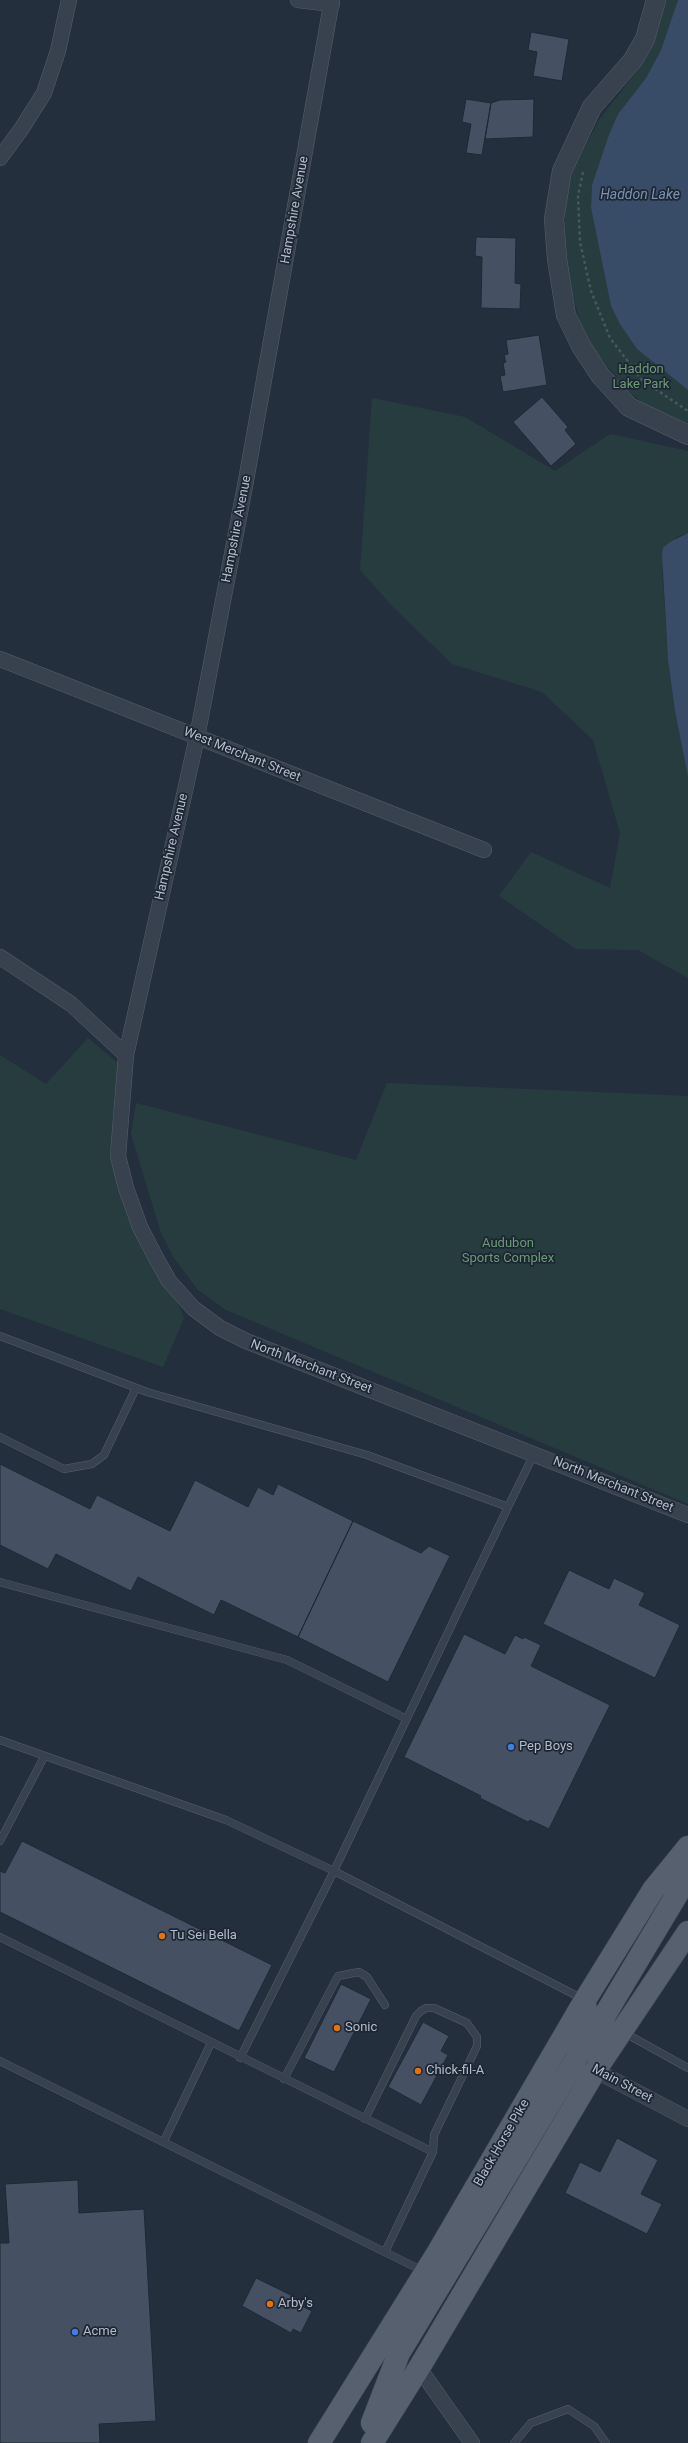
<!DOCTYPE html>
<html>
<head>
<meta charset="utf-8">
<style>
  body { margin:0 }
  canvas { display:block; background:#242f3e }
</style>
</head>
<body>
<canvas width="688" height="2443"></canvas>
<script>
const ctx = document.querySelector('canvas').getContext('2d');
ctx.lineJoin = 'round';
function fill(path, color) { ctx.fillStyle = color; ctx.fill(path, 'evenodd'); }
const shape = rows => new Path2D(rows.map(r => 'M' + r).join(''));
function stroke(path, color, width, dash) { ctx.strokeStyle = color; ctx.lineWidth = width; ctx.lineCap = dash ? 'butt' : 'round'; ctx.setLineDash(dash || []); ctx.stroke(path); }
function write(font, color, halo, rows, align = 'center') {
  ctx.font = font + ' Roboto,sans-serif'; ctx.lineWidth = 3.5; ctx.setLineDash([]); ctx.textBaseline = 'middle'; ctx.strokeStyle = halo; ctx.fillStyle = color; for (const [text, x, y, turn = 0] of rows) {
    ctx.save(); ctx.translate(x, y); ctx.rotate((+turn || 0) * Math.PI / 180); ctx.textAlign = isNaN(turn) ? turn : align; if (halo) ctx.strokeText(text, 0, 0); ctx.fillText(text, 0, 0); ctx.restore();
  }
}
const green = shape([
  [663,0,678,0,661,50,646,78,618,114,592,185,591,208,611,306,637,349,688,390,688,426,648,407,628,391,589,343,579,318,565,264,565,206,574,168,599,120,643,63],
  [372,398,465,417,555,471,610,434,688,451,688,533,676,537,662,569,668,660,675,711,688,777,688,978,638,950,576,949,499,896,531,852,610,888,620,833,593,740,542,692,452,664,393,607,360,570],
  [88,1038,125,1069,118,1156,184,1318,163,1367,0,1309,0,1055,46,1084],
  [387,1083,688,1096,688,1504,226,1310,198,1290,174,1258,161,1233,131,1134,136,1103,356,1160]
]);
const water = shape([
  [678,0,688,0,688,390,637,349,620,324,611,306,591,208,592,185,609,135,618,114,646,78,661,50],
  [688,533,688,777,675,711,668,660,662,554,663,548,670,542]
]);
const building = shape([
  [531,32,569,39,562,81,533,76,537,52,528,50,531,32],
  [466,99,491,103,482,155,466,153,471,124,462,122,466,99],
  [534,99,533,137,485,139,491,103,500,100,534,99],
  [476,237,516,238,515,283,521,284,520,309,481,308,482,257,475,256,476,237],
  [539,335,547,385,503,392,500,376,505,375,503,363,506,362,504,355,508,354,506,340,539,335],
  [542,397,568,427,565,430,576,444,551,466,513,422,542,397],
  [0,1464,90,1509,97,1495,170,1531,195,1480,248,1507,258,1487,273,1495,278,1484,353,1521,298,1637,221,1600,214,1615,138,1577,131,1591,56,1554,48,1569,0,1545,0,1464],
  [353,1521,421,1553,429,1546,450,1556,388,1682,298,1637,353,1521],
  [569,1570,609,1589,614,1578,645,1593,639,1605,680,1625,655,1678,543,1624,569,1570],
  [464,1634,505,1654,515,1635,523,1639,524,1637,541,1645,531,1666,610,1705,549,1829,530,1820,528,1822,480,1798,481,1796,404,1757,464,1634],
  [22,1841,272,1965,239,2031,0,1912,0,1871,5,1873,22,1841],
  [341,1984,371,1999,334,2072,304,2058,341,1984],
  [423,2022,449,2036,441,2051,448,2055,421,2105,388,2087,423,2022],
  [617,2138,658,2160,641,2194,662,2204,647,2234,565,2193,580,2162,600,2172,617,2138],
  [78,2180,79,2213,144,2209,156,2421,99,2424,100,2443,0,2443,0,2243,9,2243,5,2184,78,2180],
  [256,2278,297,2298,295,2303,312,2311,301,2333,293,2329,291,2333,242,2306,256,2278]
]);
const path = shape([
  [583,172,578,196,580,242,591,291,610,338,642,380,688,411]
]);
const service = shape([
  [0,1336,147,1392,367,1455,508,1507,334,1871,240,2058],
  [0,1437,64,1469,92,1464,104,1455,136,1388],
  [508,1507,534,1454],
  [0,1582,287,1660,405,1718],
  [0,1740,226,1820,334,1871,583,1999],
  [0,1841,44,1757],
  [0,1937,433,2152,385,2252],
  [623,2032,688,2068],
  [0,2061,423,2271],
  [284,2079,338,1976,359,1972,367,1977,385,2005],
  [365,2119,416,2016,421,2011,426,2008,434,2008,467,2023,477,2037,477,2046,434,2135,433,2152],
  [164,2141,211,2043],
  [514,2443,531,2423,568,2409,594,2426,606,2443]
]);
const minor = shape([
  [298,0,332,4],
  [332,0,245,486,197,737,126,1055,118,1156,126,1188,140,1227,156,1258,169,1281,193,1308,220,1328,246,1341,688,1515],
  [0,158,22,128,44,93,58,51,69,0],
  [0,659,484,850],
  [0,957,71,1004,126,1055],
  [587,2066,688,2119],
  [419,2368,472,2443]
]);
const tertiary = shape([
  [656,0,645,39,633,60,592,107,562,171,554,219,557,259,566,315,581,346,600,375,629,407,688,435]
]);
const primary = shape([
  [596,2054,596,2041,606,2013,688,1876],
  [372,2423,399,2353,576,2060,587,2034,585,2000],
  [319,2443,438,2252,585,2000,653,1890,688,1847],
  [372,2443,419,2368,595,2071,688,1932]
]);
const markers = [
  [511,1747,4,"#3f7fe0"],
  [162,1936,4,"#e8710a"],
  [337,2028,4,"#e8710a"],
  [418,2071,4,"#e8710a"],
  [270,2304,4,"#e8710a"],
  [75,2332,4,"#3f7fe0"]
];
const streetNames = [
  ["Hampshire Avenue",295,210,-80],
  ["Hampshire Avenue",237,529,-79],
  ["West Merchant Street",242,755,22],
  ["Hampshire Avenue",172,847,-77],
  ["North Merchant Street",311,1367,21],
  ["North Merchant Street",613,1485,22],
  ["Main Street",622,2084,28],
  ["Black Horse Pike",502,2143,-60]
];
const parkNames = [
  ["Haddon",641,370],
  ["Lake Park",641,385],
  ["Audubon",508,1244],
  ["Sports Complex",508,1259]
];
const poiNames = [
  ["Pep Boys",519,1747],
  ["Tu Sei Bella",170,1936],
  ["Sonic",345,2028],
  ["Chick-fil-A",426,2071],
  ["Arby's",278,2304],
  ["Acme",83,2332]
];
const waterNames = [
  ["Haddon Lake",640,195]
];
fill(green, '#263c3f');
fill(water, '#394c67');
fill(building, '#455162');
stroke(building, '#1f2835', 1);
stroke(service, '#565f6c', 8);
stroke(minor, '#565f6c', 16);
stroke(tertiary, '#565f6c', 20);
stroke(primary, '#414a57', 23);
stroke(path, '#44595c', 2.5, [3, 3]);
stroke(service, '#38414e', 7);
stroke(minor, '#38414e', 15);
stroke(tertiary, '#38414e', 19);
stroke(primary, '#56606e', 22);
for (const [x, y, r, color] of markers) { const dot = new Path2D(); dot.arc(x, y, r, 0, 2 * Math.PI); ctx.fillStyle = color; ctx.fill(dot); stroke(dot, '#1d2633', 1.5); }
write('13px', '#b4bcc9', '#1d2633', streetNames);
write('13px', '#6b9a76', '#1d2633', parkNames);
write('13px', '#b4bcc9', '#1d2633', poiNames, 'left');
write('italic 14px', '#7c92b1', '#1d2633', waterNames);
</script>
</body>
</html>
